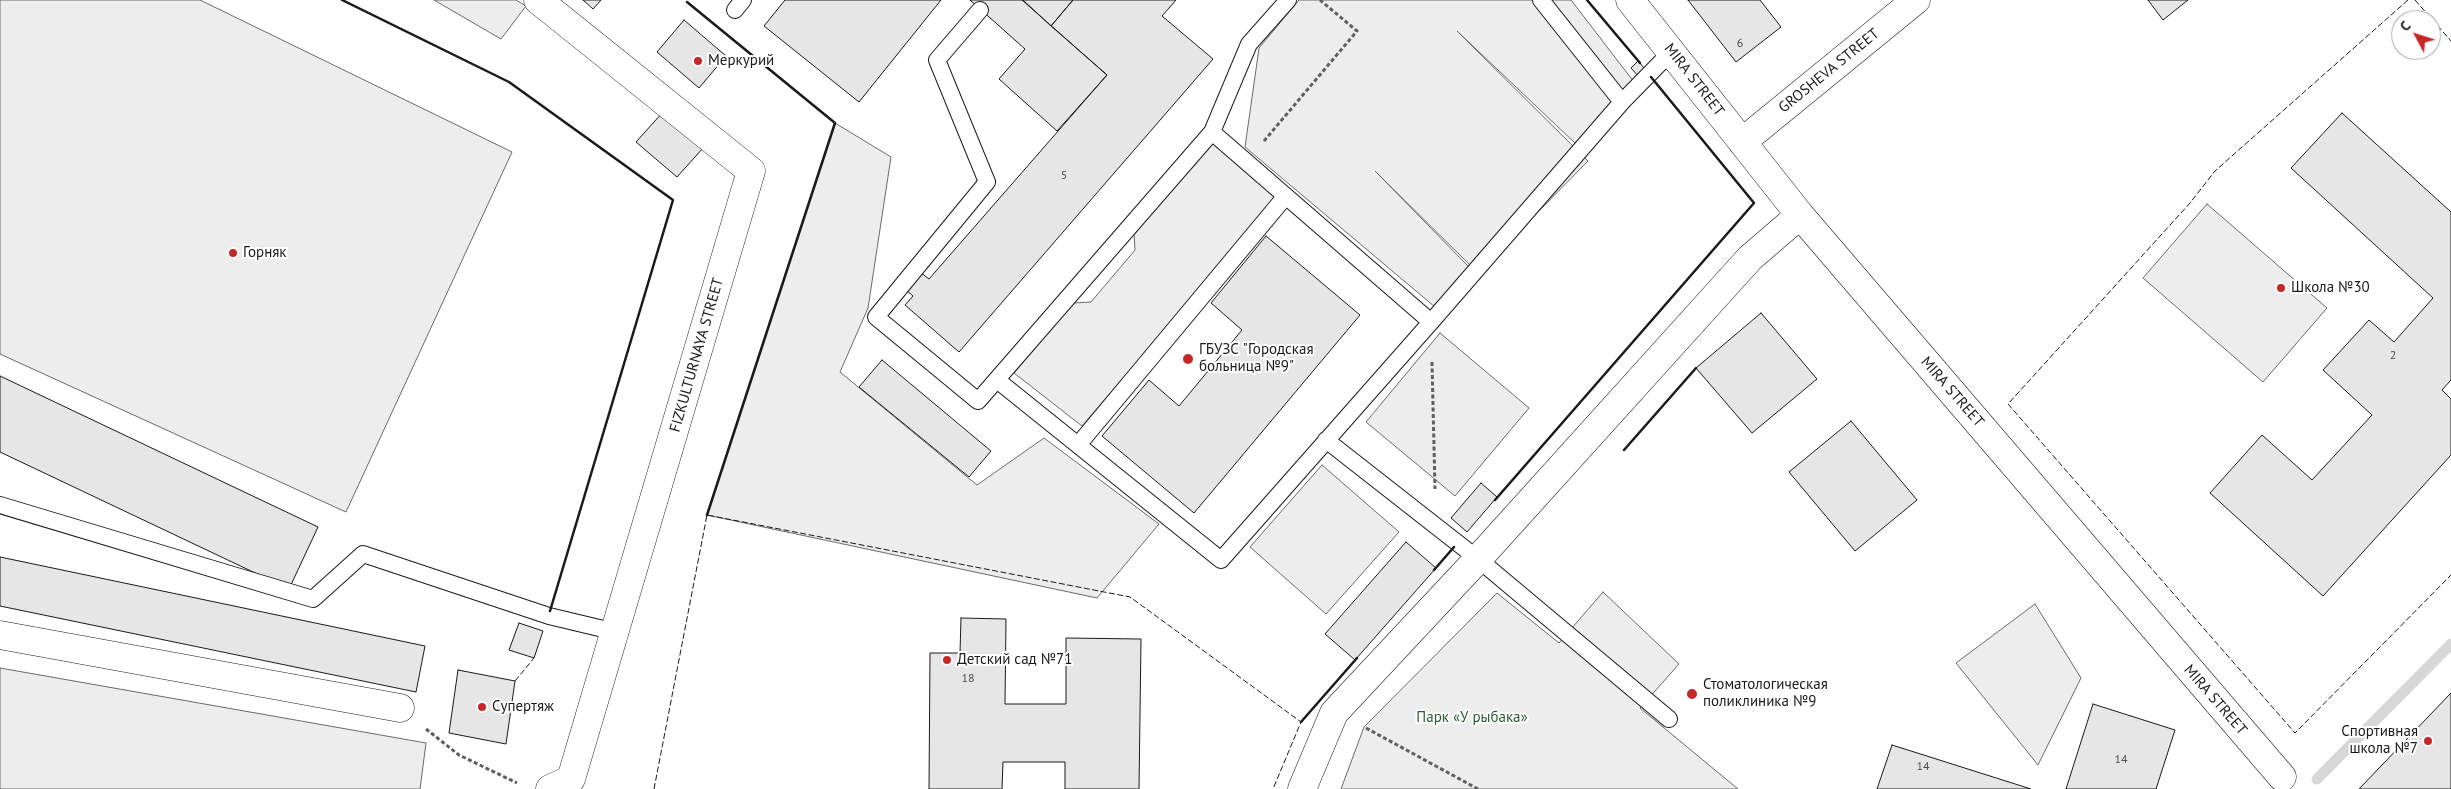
<!DOCTYPE html>
<html>
<head>
<meta charset="utf-8">
<style>
  body { margin:0 }
  #map { position:relative; width:2451px; height:789px; overflow:hidden; background:#fff; font-family:"PT Sans",sans-serif }
  canvas { display:block }
  .north { position:absolute; left:2391px; top:10px; width:50px; height:50px; box-sizing:border-box; background:#fff; border:1px solid #a3a3a3; border-radius:50%; rotate:310deg; font-size:14px; font-weight:700; line-height:20px; text-align:center; color:#1a1a1a }
  .north::after { content:''; display:block; margin:auto; width:18px; height:22px; background:#c62828; clip-path:polygon(50% 0,100% 100%,50% 72%,0 100%) }
</style>
</head>
<body>
<div id="map">
<canvas width="2451" height="789"></canvas>
<div class="north">С</div>
</div>
<script>
const ctx = document.querySelector('canvas').getContext('2d');
ctx.lineJoin = 'round';
function fill(path, color) { ctx.fillStyle = color; ctx.fill(path, 'evenodd'); }
const shape = rows => new Path2D(rows.map(r => 'M' + r).join(''));
function stroke(path, color, width, dash) { ctx.strokeStyle = color; ctx.lineWidth = width; ctx.lineCap = dash ? 'butt' : 'round'; ctx.setLineDash(dash || []); ctx.stroke(path); }
function write(font, color, halo, rows, align = 'center') {
  ctx.font = font + ' "PT Sans",sans-serif'; ctx.lineWidth = 4; ctx.setLineDash([]); ctx.textBaseline = 'middle'; ctx.strokeStyle = halo; ctx.fillStyle = color; for (const [text, x, y, turn = 0] of rows) {
    ctx.save(); ctx.translate(x, y); ctx.rotate((+turn || 0) * Math.PI / 180); ctx.textAlign = isNaN(turn) ? turn : align; if (halo) ctx.strokeText(text, 0, 0); ctx.fillText(text, 0, 0); ctx.restore();
  }
}
const built = shape([
  [0,0,200,0,512,152,346,512,0,354,0,0],
  [434,0,516,0,526,6,501,39,434,0],
  [1299,0,1571,0,1634,82,1577,145,1457,31,1588,161,1478,273,1375,171,1470,268,1435,307,1245,147,1259,48,1299,0],
  [835,123,891,157,868,308,840,372,977,485,1044,438,1159,524,1097,598,707,515,835,123],
  [1213,142,1277,198,1082,426,1014,373,1073,303,1091,302,1135,250,1134,233,1213,142],
  [2207,204,2327,308,2263,382,2143,278,2207,204],
  [1440,333,1529,408,1455,496,1366,422,1440,333],
  [1322,465,1399,532,1326,614,1250,547,1322,465],
  [1603,592,1679,664,1640,708,1738,789,1341,789,1364,727,1497,593,1559,643,1603,592],
  [2035,604,2081,678,2038,765,1956,663,2035,604],
  [0,668,426,743,420,789,0,789,0,668]
]);
const stream = shape([
  [2317,779,2451,644]
]);
const building = shape([
  [583,0,601,0,593,9,583,0],
  [785,0,941,0,859,102,764,26,785,0],
  [970,0,1022,0,1107,75,1057,131,999,79,1025,49,970,0],
  [1023,0,1073,0,1051,26,1023,0],
  [1073,0,1176,0,1162,16,1213,59,959,352,905,305,913,296,905,289,920,272,929,279,1107,75,1051,26,1073,0],
  [1688,0,1760,0,1781,27,1736,62,1688,0],
  [2148,0,2188,0,2163,20,2148,0],
  [684,20,726,56,699,88,657,52,684,20],
  [1638,61,1646,70,1639,77,1631,68,1638,61],
  [663,112,704,147,677,177,636,142,663,112],
  [2342,113,2451,212,2451,380,2442,390,2451,399,2451,455,2323,596,2210,493,2262,435,2312,480,2372,415,2323,370,2369,320,2394,342,2433,298,2291,168,2342,113],
  [1266,236,1360,315,1194,513,1102,436,1149,380,1179,406,1242,330,1211,303,1266,236],
  [1761,313,1817,379,1752,433,1696,368,1761,313],
  [882,360,991,451,969,477,859,387,882,360],
  [0,376,318,527,289,589,0,452,0,376],
  [1851,421,1917,500,1855,551,1789,472,1851,421],
  [1481,483,1497,497,1467,532,1451,518,1481,483],
  [1406,542,1436,568,1355,660,1325,634,1406,542],
  [0,557,425,646,416,692,0,606,0,557],
  [961,618,1006,619,1005,704,1066,704,1066,638,1141,639,1139,789,1065,789,1065,762,1003,762,1002,789,929,789,930,653,960,653,961,618],
  [519,623,543,631,534,658,509,650,519,623],
  [458,670,515,681,506,744,449,733,458,670],
  [2451,693,2451,789,2359,789,2451,693],
  [2093,704,2175,730,2156,789,2066,789,2093,704],
  [1892,745,2031,789,1877,789,1892,745]
]);
const path = shape([
  [1264,141,1357,31,1320,0],
  [1432,362,1435,489],
  [1366,728,1478,789],
  [426,729,459,755,517,783]
]);
const lane = shape([
  [1541,0,1622,102],
  [735,10,743,0],
  [980,10,937,60,987,182,876,317,978,401,1212,132,1249,44,1288,0],
  [1431,322,1622,102,1671,52],
  [997,380,1221,560,1431,322,1212,132],
  [1326,440,1478,559,1669,719],
  [1078,445,1285,197],
  [0,505,313,599,363,554,549,616,616,632]
]);
const street = shape([
  [538,0,751,171,571,779,550,789],
  [1630,0,1800,215,2282,777],
  [1742,142,1916,0],
  [0,635,400,708],
  [1302,789,1334,713,1478,559,1750,258,1800,215]
]);
const fence = shape([
  [2408,0,2215,171,2190,203,2008,404,2295,733,2451,575],
  [2415,0,2451,41],
  [515,681,534,658],
  [654,789,707,515,1130,597,1301,722,1273,789]
]);
const wall = shape([
  [342,0,509,82,673,200,550,611],
  [1587,0,1640,63],
  [687,2,835,123,707,515],
  [1624,450,1696,368],
  [1495,500,1754,203,1651,77],
  [1434,570,1454,547],
  [1301,722,1357,658]
]);
const markers = [
  [698,61,5,"#c62828"],
  [233,253,5,"#c62828"],
  [2281,288,5,"#c62828"],
  [1188,359,6,"#c62828"],
  [947,660,5,"#c62828"],
  [1692,694,6,"#c62828"],
  [482,707,5,"#c62828"],
  [2428,741,5,"#c62828"]
];
const numberNames = [
  ["6",1740,44],
  ["5",1064,176],
  ["2",2393,356],
  ["18",968,679],
  ["14",2121,760],
  ["14",1923,767]
];
const poiNames = [
  ["Меркурий",708,61],
  ["Горняк",243,253],
  ["Школа №30",2291,288],
  ["ГБУЗС \"Городская",1199,350],
  ["больница №9\"",1199,367],
  ["Детский сад №71",957,660],
  ["Стоматологическая",1703,685],
  ["поликлиника №9",1703,702],
  ["Супертяж",492,707],
  ["Спортивная",2418,732,"right"],
  ["школа №7",2418,749,"right"]
];
const streetNames = [
  ["GROSHEVA STREET",1829,71,-39],
  ["MIRA STREET",1694,80,52],
  ["FIZKULTURNAYA STREET",697,355,-74],
  ["MIRA STREET",1952,392,49],
  ["MIRA STREET",2215,700,49]
];
const parkNames = [
  ["Парк «У рыбака»",1472,718]
];
fill(built, '#ededed');
stroke(built, '#6a6a6a', 1);
stroke(stream, '#d7d7d7', 11);
fill(building, '#e6e6e6');
stroke(building, '#1a1a1a', 1);
stroke(lane, '#1a1a1a', 18);
stroke(street, '#1a1a1a', 29);
stroke(path, '#5f5f5f', 3, [4, 2.5]);
stroke(lane, '#fff', 16);
stroke(street, '#fff', 28);
stroke(fence, '#1a1a1a', 1, [6, 2.5]);
stroke(wall, '#1a1a1a', 2.5);
for (const [x, y, r, color] of markers) { const dot = new Path2D(); dot.arc(x, y, r, 0, 2 * Math.PI); ctx.fillStyle = color; ctx.fill(dot); stroke(dot, '#fff', 2); }
write('12px', '#4d4d4d', null, numberNames);
write('15px', '#1a1a1a', '#fff', poiNames, 'left');
write('15px', '#1a1a1a', '#fff', streetNames);
write('15px', '#2b5a34', '#fff', parkNames);
</script>
</body>
</html>
